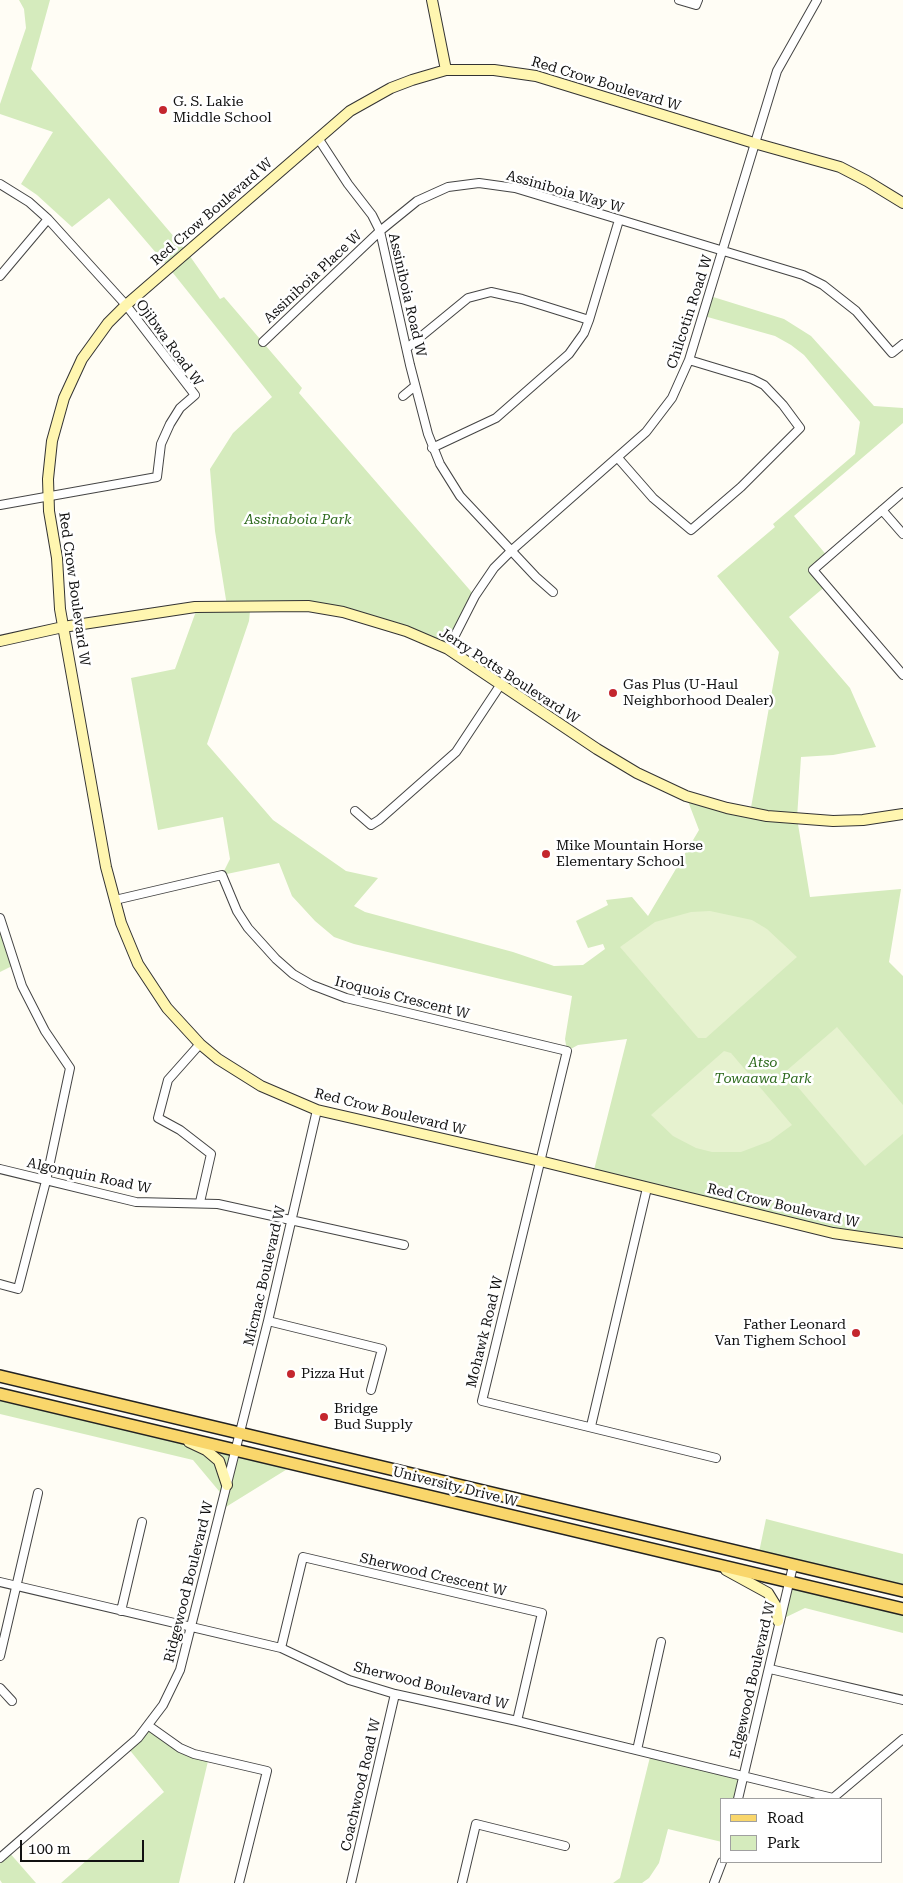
<!DOCTYPE html>
<html>
<head>
<meta charset="utf-8">
<style>
  body { margin:0 }
  #map { position:relative; width:903px; height:1883px; overflow:hidden; background:#fffdf5; font-family:"Roboto Serif",serif }
  canvas { display:block }
  .legend { position:absolute; left:720px; top:1798px; width:162px; height:65px; box-sizing:border-box; background:#fff; border:1px solid #a0a0a0; margin:0; padding:6px 9px; list-style:none; font-size:15px; color:#111 }
  .legend li { display:flex; align-items:center; gap:10px; height:25px }
  .legend b { width:25px; border:1px solid #a0a0a0 }
  .scale { position:absolute; left:20px; top:1840px; width:124px; height:22px; box-sizing:border-box; border:2px solid #111; border-top:0; padding-left:6px; font-size:15px; line-height:18px; white-space:nowrap; color:#111; -webkit-text-stroke:4px #fff; paint-order:stroke }
</style>
</head>
<body>
<div id="map">
<canvas width="903" height="1883"></canvas>
<ul class="legend">
<li><b style="height:6px;background:#f9d66b"></b>Road</li>
<li><b style="height:14px;background:#d5ebbd"></b>Park</li>
</ul>
<div class="scale">100 m</div>
</div>
<script>
const ctx = document.querySelector('canvas').getContext('2d');
ctx.lineJoin = 'round';
function fill(path, color) { ctx.fillStyle = color; ctx.fill(path, 'evenodd'); }
const shape = rows => new Path2D(rows.map(r => 'M' + r).join(''));
function stroke(path, color, width, dash) { ctx.strokeStyle = color; ctx.lineWidth = width; ctx.lineCap = dash ? 'butt' : 'round'; ctx.setLineDash(dash || []); ctx.stroke(path); }
function write(font, color, halo, rows, align = 'center') {
  ctx.font = font + ' "Roboto Serif",serif'; ctx.lineWidth = 5; ctx.setLineDash([]); ctx.textBaseline = 'middle'; ctx.strokeStyle = halo; ctx.fillStyle = color; for (const [text, x, y, turn = 0] of rows) {
    ctx.save(); ctx.translate(x, y); ctx.rotate((+turn || 0) * Math.PI / 180); ctx.textAlign = isNaN(turn) ? turn : align; if (halo) ctx.strokeText(text, 0, 0); ctx.fillText(text, 0, 0); ctx.restore();
  }
}
const green = shape([
  [19,0,50,0,31,69,187,252,220,299,224,297,302,388,299,393,475,596,448,649,380,622,251,601,249,621,207,744,273,820,346,871,378,878,354,906,365,912,513,952,554,966,583,965,605,949,603,944,588,948,576,921,608,905,606,900,632,897,648,916,699,830,686,796,750,813,779,652,717,576,775,527,773,524,855,454,860,422,804,355,791,345,775,336,704,316,710,296,784,319,811,336,874,406,903,408,903,423,794,516,828,557,813,570,827,585,789,617,850,688,876,747,833,755,801,757,797,818,810,897,901,889,889,962,903,976,903,1243,593,1174,627,1039,578,1045,567,1051,565,1039,572,996,354,944,334,937,315,921,292,896,279,863,222,875,230,859,223,817,158,830,131,678,175,669,199,603,227,606,215,531,210,469,233,433,272,397,169,268,109,198,72,227,37,195,21,184,53,132,0,114,0,104,26,28,24,9],
  [0,918,14,965,0,972],
  [0,1394,297,1463,221,1510,224,1497,193,1460,0,1414],
  [766,1519,903,1554,903,1588,758,1557],
  [788,1583,903,1609,903,1633,805,1608,778,1621],
  [149,1726,167,1739,209,1757,179,1883,61,1883,164,1792,128,1748],
  [651,1753,744,1776,738,1799,722,1799,722,1842,668,1829,659,1863,649,1878,642,1883,613,1883,620,1878],
  [8,1851,36,1883,2,1883,0,1880,0,1858]
]);
const pitch = shape([
  [710,911,752,920,767,929,797,957,706,1038,698,1038,620,947,655,922,691,912],
  [837,1027,903,1105,903,1134,865,1166,785,1072],
  [724,1051,731,1053,792,1125,770,1141,741,1152,712,1152,696,1148,673,1136,651,1115]
]);
const street = shape([
  [679,0,696,5,698,0],
  [318,138,348,184,372,215,380,231,410,365,428,434,440,464,460,496,536,577,553,592],
  [0,184,29,202,48,219,126,305,195,395,180,408,170,424,161,444,157,477,0,505],
  [0,276,48,219],
  [263,342,380,231,417,201,448,187,479,183,515,188,803,275,823,285,856,311,892,353,903,344],
  [407,348,468,298,491,292,522,299,589,320],
  [403,396,415,386],
  [432,448,496,418,569,354,584,333,589,320,619,220],
  [618,458,653,498,691,530,741,487,800,428,783,405,764,385,752,379,689,360],
  [903,492,813,570,903,675],
  [882,510,903,534],
  [448,649,475,596,494,568,512,550,646,432,672,398,689,360,777,71,817,0],
  [355,811,371,825,379,820,456,752,501,684],
  [115,900,222,875,237,911,248,928,276,959,293,974,312,985,346,998,567,1051,482,1401,716,1458],
  [0,918,22,986,45,1031,70,1068,46,1181,18,1289,0,1284],
  [0,1169,136,1202,218,1204,404,1245],
  [200,1202,211,1154,180,1130,158,1118,168,1080,200,1044],
  [268,1321,382,1349,371,1390],
  [591,1426,647,1188],
  [0,1582,281,1648,349,1680,395,1694,517,1721,833,1798,903,1739],
  [121,1611,142,1522],
  [281,1648,303,1557,542,1613,517,1721],
  [0,1656,38,1493],
  [770,1669,903,1700],
  [0,1688,12,1701],
  [149,1726,180,1748,194,1754,267,1771,239,1883],
  [637,1750,661,1642],
  [738,1799,793,1566],
  [0,1858,138,1738,163,1705,180,1670,268,1321,317,1110],
  [351,1883,395,1694],
  [462,1883,476,1824,565,1846],
  [714,1883,722,1862]
]);
const secondary = shape([
  [432,0,446,70],
  [903,203,867,181,840,167,754,143,536,76,494,70,446,70,412,80,391,88,350,111,126,305,108,323,82,359,64,398,52,441,48,479,49,511,57,558,60,609,106,867,121,923,138,964,167,1008,200,1044,218,1059,261,1086,317,1110,540,1161,833,1233,903,1243],
  [0,641,63,627,195,607,308,606,343,612,406,631,448,649,597,749,637,773,686,796,727,808,767,816,833,821,863,820,903,814],
  [189,1442,206,1450,219,1461,227,1485],
  [726,1570,768,1593,776,1606,778,1621]
]);
const primary = shape([
  [0,1376,903,1591],
  [0,1394,903,1609]
]);
const markers = [
  [163,110,5,"#c4262e"],
  [613,693,5,"#c4262e"],
  [546,854,5,"#c4262e"],
  [856,1333,5,"#c4262e"],
  [291,1374,5,"#c4262e"],
  [324,1417,5,"#c4262e"]
];
const streetNames = [
  ["Red Crow Boulevard W",606,84,17],
  ["Assiniboia Way W",565,192,16],
  ["Red Crow Boulevard W",212,212,-41],
  ["Assiniboia Place W",313,277,-43],
  ["Assiniboia Road W",407,295,77],
  ["Chilcotin Road W",690,312,-72],
  ["Ojibwa Road W",169,343,54],
  ["Red Crow Boulevard W",74,589,82],
  ["Jerry Potts Boulevard W",509,676,33],
  ["Iroquois Crescent W",402,998,14],
  ["Red Crow Boulevard W",390,1112,14],
  ["Algonquin Road W",89,1176,12],
  ["Red Crow Boulevard W",783,1206,13],
  ["Micmac Boulevard W",265,1276,-77],
  ["Mohawk Road W",485,1332,-76],
  ["University Drive W",455,1487,14],
  ["Sherwood Crescent W",433,1575,13],
  ["Ridgewood Boulevard W",189,1582,-76],
  ["Edgewood Boulevard W",753,1680,-77],
  ["Sherwood Boulevard W",431,1686,14],
  ["Coachwood Road W",361,1785,-77]
];
const poiNames = [
  ["G. S. Lakie",173,102],
  ["Middle School",173,118],
  ["Gas Plus (U-Haul",623,685],
  ["Neighborhood Dealer)",623,701],
  ["Mike Mountain Horse",556,846],
  ["Elementary School",556,862],
  ["Father Leonard",846,1325,"right"],
  ["Van Tighem School",846,1341,"right"],
  ["Pizza Hut",301,1374],
  ["Bridge",334,1409],
  ["Bud Supply",334,1425]
];
const parkNames = [
  ["Assinaboia Park",298,520],
  ["Atso",763,1063],
  ["Towaawa Park",763,1079]
];
fill(green, '#d5ebbd');
fill(pitch, '#e6f2cf');
stroke(street, '#444', 10);
stroke(secondary, '#333', 12);
stroke(primary, '#222', 14);
stroke(street, '#fff', 8);
stroke(secondary, '#fff6b0', 10);
stroke(primary, '#f9d66b', 11);
for (const [x, y, r, color] of markers) { const dot = new Path2D(); dot.arc(x, y, r, 0, 2 * Math.PI); ctx.fillStyle = color; ctx.fill(dot); stroke(dot, '#fff', 2); }
write('14px', '#111', '#fff', streetNames);
write('14px', '#111', '#fff', poiNames, 'left');
write('italic 14px', '#2f6b1f', '#fff', parkNames);
</script>
</body>
</html>
